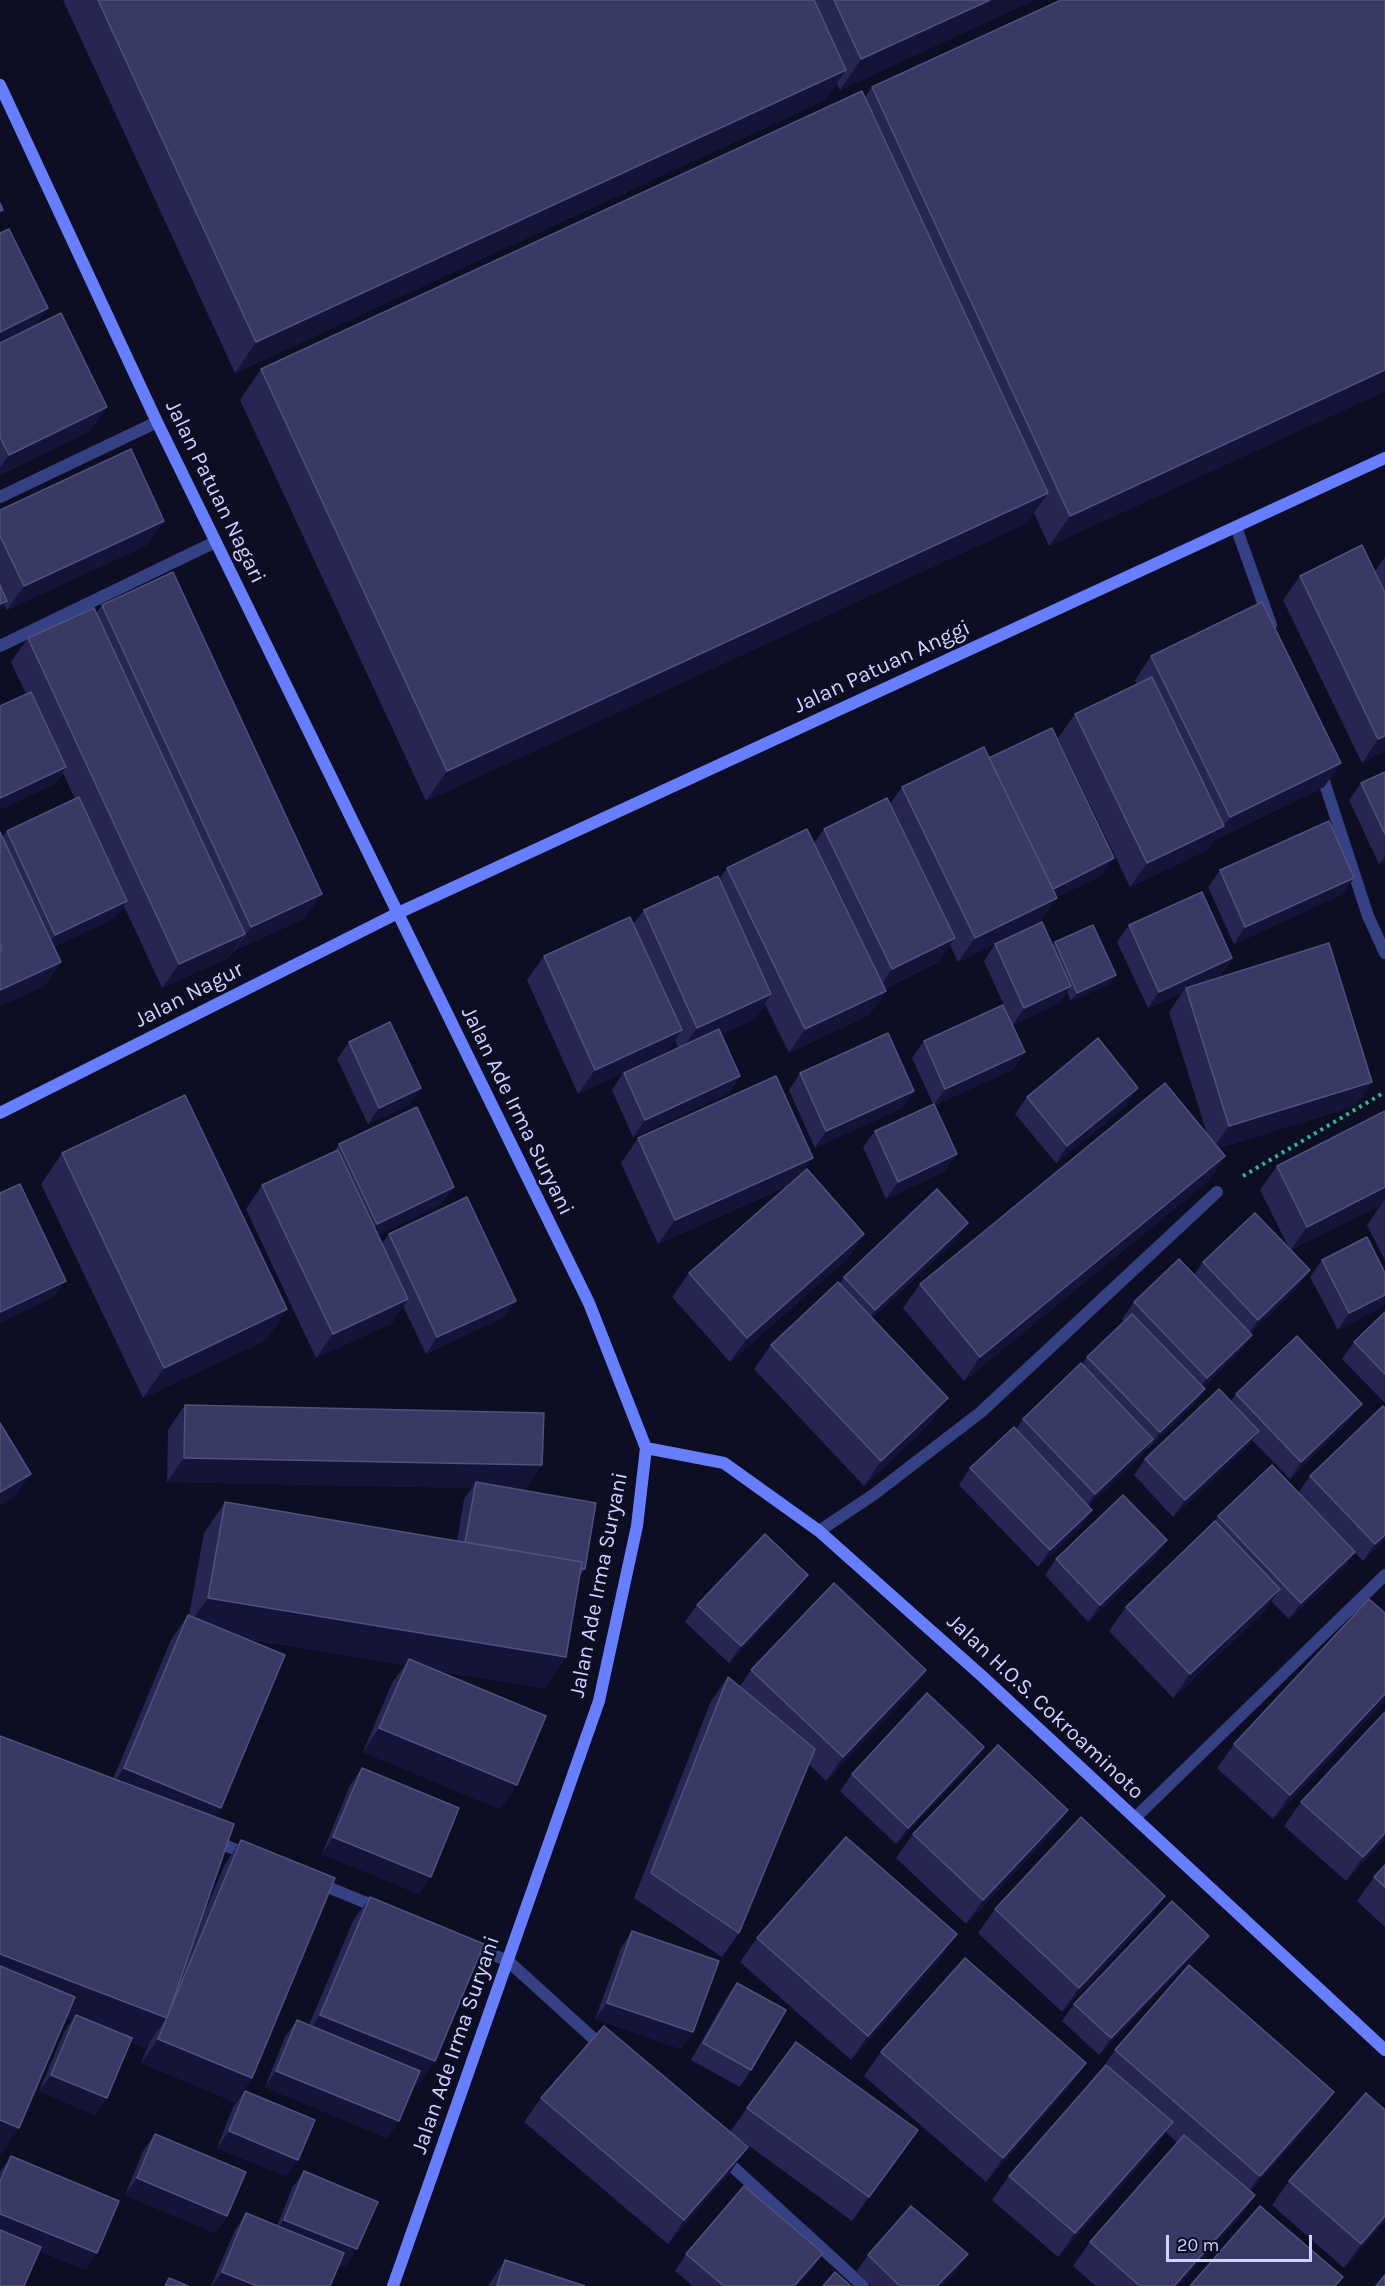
<!DOCTYPE html>
<html>
<head>
<meta charset="utf-8">
<style>
  body { margin:0 }
  #map { position:relative; width:1385px; height:2286px; overflow:hidden; background:#0d0d24; font-family:Karla,sans-serif }
  canvas { display:block }
  .scale { position:absolute; left:1166px; top:2235px; width:146px; height:27px; box-sizing:border-box; border:3px solid #d0d3ff; border-top:0; padding-left:8px; font-size:18px; line-height:21px; white-space:nowrap; color:#d0d3ff; -webkit-text-stroke:4px #0d0d24; paint-order:stroke }
</style>
</head>
<body>
<div id="map">
<canvas width="1385" height="2286"></canvas>
<div class="scale">20 m</div>
</div>
<script>
const ctx = document.querySelector('canvas').getContext('2d');
ctx.lineJoin = 'round';
const shape = rows => new Path2D(rows.map(r => 'M' + r).join(''));
function stroke(path, color, width, dash) { ctx.strokeStyle = color; ctx.lineWidth = width; ctx.lineCap = dash ? 'butt' : 'round'; ctx.setLineDash(dash || []); ctx.stroke(path); }
function fill(path, color) { ctx.fillStyle = color; ctx.fill(path, 'evenodd'); }
function write(font, color, halo, rows, align = 'center') {
  ctx.font = font + ' Karla,sans-serif'; ctx.lineWidth = 5; ctx.setLineDash([]); ctx.textBaseline = 'middle'; ctx.strokeStyle = halo; ctx.fillStyle = color; for (const [text, x, y, turn = 0] of rows) {
    ctx.save(); ctx.translate(x, y); ctx.rotate((+turn || 0) * Math.PI / 180); ctx.textAlign = isNaN(turn) ? turn : align; if (halo) ctx.strokeText(text, 0, 0); ctx.fillText(text, 0, 0); ctx.restore();
  }
}
const path = shape([
  [1243,1176,1385,1092]
]);
const lane = shape([
  [819,1531,873,1495,981,1412,1217,1192]
]);
const street = shape([
  [0,497,157,422],
  [1236,527,1271,625],
  [0,646,215,542],
  [1320,769,1368,916,1385,953],
  [1135,1818,1385,1575],
  [212,1840,249,1855],
  [318,1883,379,1908],
  [468,1944,508,1961,605,2049],
  [721,2156,863,2286]
]);
const secondary = shape([
  [0,85,157,422,589,1303,646,1448,637,1526,599,1701,393,2286],
  [0,1113,396,914,1385,458],
  [646,1448,724,1463,819,1531,983,1677,1385,2050]
]);
const wall = shape([
  [63,0,1034,0,840,90,837,83,825,100,235,373],
  [1385,0,1385,391,1049,546,1034,513,1027,523,426,801,240,400,261,369,865,97,872,87],
  [0,343,107,407,90,431,0,475],
  [0,510,164,521,147,545,7,610,4,605,0,611],
  [1385,557,1385,751,1362,763,1283,600,1300,576,1375,571],
  [102,605,305,918,234,951,234,950,228,958,162,988,124,906,115,918,54,947,61,962,44,986,0,1006,0,832,2,837,7,831,75,799,63,773,55,784,26,694,11,662,28,638,96,613],
  [1151,656,1324,787,1213,841,1207,850,1130,887,1058,738,1075,714,1137,684,1135,680],
  [989,758,1102,875,1057,897,1040,922,958,962,950,945,938,962,885,989,886,991,869,1015,789,1053,765,1004,755,1019,721,1034,740,1076,729,1093,633,1137,612,1090,623,1073,578,1094,527,980,544,956,633,924,644,910,719,879,727,868,814,843,824,829,890,804,902,787],
  [675,1040,678,1048,665,1054],
  [1385,772,1385,861,1379,864,1349,800,1361,783],
  [1220,870,1343,894,1234,944,1208,887],
  [1129,925,1232,958,1221,975,1209,980,1372,1082,1355,1106,1219,1148,1225,1156,1208,1181,964,1381,903,1308,920,1284,1207,1134,1169,1012,1182,993,1148,1008,1117,942],
  [1055,942,1116,975,1110,984,1071,1001,1067,992,1060,1003,1013,1025,984,961,995,944,1053,945],
  [924,1041,1014,1069,935,1105,945,1171,886,1199,863,1147,875,1131,933,1104,912,1058],
  [349,1042,421,1088,409,1105,368,1124,337,1059],
  [800,1073,914,1091,902,1108,815,1148,789,1090],
  [1027,1097,1127,1105,1056,1163,1015,1114],
  [1385,1111,1385,1260,1367,1225,1381,1205,1291,1250,1298,1287,1250,1333,1252,1335,1240,1351,1203,1387,1193,1406,1148,1449,1147,1448,1141,1456,1088,1506,1081,1527,1038,1567,959,1485,970,1468,1016,1429,1023,1419,1082,1364,1087,1357,1124,1321,1122,1319,1134,1302,1194,1275,1203,1262,1289,1248,1260,1190,1277,1166],
  [638,1138,801,1175,864,1234,848,1258,730,1362,672,1297,689,1273,790,1185,658,1244,621,1163],
  [339,1144,442,1204,378,1235,382,1243,389,1234,516,1301,504,1317,426,1354,403,1306,392,1323,316,1358,246,1209,262,1185,334,1152],
  [62,1153,287,1309,266,1340,143,1398,41,1184],
  [957,1239,872,1318,931,1422,864,1486,754,1369,771,1345,840,1283,844,1277],
  [1322,1260,1382,1307,1338,1330,1310,1277],
  [1385,1312,1385,1403,1342,1359,1354,1342],
  [1236,1394,1350,1420,1290,1479,1252,1440,1247,1447,1173,1517,1134,1475,1145,1459,1231,1401],
  [185,1405,542,1465,525,1489,514,1489,585,1569,580,1576,566,1657,545,1688,434,1670,517,1785,500,1809,363,1752,392,1683,405,1665,243,1638,199,1925,225,1864,241,1840,252,2078,235,2102,141,2063,150,2041,145,2048,130,2042,107,2098,95,2115,39,2091,64,2032,72,2020,66,2018,113,1779,171,1640,188,1615,189,1616,204,1533,225,1502,457,1541,464,1499,472,1488,167,1482,168,1430],
  [1310,1476,1385,1540,1363,1561,1346,1543,1355,1552,1343,1569,1289,1619,1271,1601,1263,1613,1173,1698,1109,1631,1126,1607,1212,1525,1218,1516,1298,1493],
  [1167,1540,1155,1557,1088,1622,1045,1575,1056,1559],
  [796,1592,729,1663,685,1622,697,1605],
  [751,1670,926,1670,909,1694,826,1781,809,1764,739,1933,722,1957,634,1898,711,1701,728,1677,740,1686],
  [1385,1700,1273,1819,1217,1768,1234,1744],
  [973,1763,896,1844,840,1791,852,1774],
  [362,1768,419,1894,322,1854,350,1785],
  [1301,1802,1385,1839,1346,1881,1284,1826],
  [1068,1810,1051,1834,966,1924,896,1858,913,1834],
  [1385,1865,1385,1927,1357,1901,1374,1877],
  [1165,1896,1148,1920,1062,2012,978,1933,995,1909],
  [370,1897,418,2085,415,2084,399,2121,387,2138,265,2087,285,2037,297,2020,309,2025,353,1921],
  [632,1931,693,2032,681,2049,595,2019,621,1948],
  [757,1938,940,1959,851,2060,740,1962],
  [1197,1952,1099,2055,1062,2021,1074,2004],
  [737,1983,751,2070,740,2087,691,2060,725,2000],
  [1115,2050,1334,2092,1317,2116,1250,2191,1255,2195,1238,2219,1178,2286,1096,2286,1073,2266,1090,2242,1177,2143,1166,2132,1156,2147,1058,2257,992,2200,1009,2176,1100,2072],
  [881,2052,1086,2063,1069,2087,986,2182,864,2076],
  [245,2091,298,2160,286,2176,217,2148,233,2107],
  [541,2098,748,2147,731,2171,668,2244,524,2122],
  [747,2108,918,2130,852,2221,730,2132],
  [155,2134,227,2216,215,2233,125,2195,143,2151],
  [11,2156,86,2270,39,2251,0,2286,0,2172],
  [304,2171,357,2249,345,2266,339,2264,330,2286,211,2286,235,2230,246,2213,277,2226,292,2188],
  [1289,2181,1385,2221,1344,2268,1272,2205],
  [823,2253,811,2270,797,2286,693,2286,675,2271,686,2254],
  [868,2255,957,2270,941,2286,871,2286,856,2272],
  [505,2260,585,2286,488,2286]
]);
const shadedWall = shape([
  [990,0,1034,0,840,90,861,59],
  [846,70,825,100,235,373,256,342],
  [48,308,36,325,0,343,0,332],
  [1385,370,1385,391,1049,546,1070,516],
  [107,407,90,431,0,475,0,467,9,455],
  [1048,493,1027,523,426,801,447,771],
  [164,521,147,545,7,610,24,586],
  [7,601,0,611,0,604],
  [1385,736,1385,751,1362,763,1378,739],
  [1341,763,1324,787,1213,841,1207,850,1130,887,1147,863,1224,826,1230,817],
  [66,767,55,784,0,810,0,798],
  [1385,856,1385,861,1379,864],
  [1114,858,1102,875,1040,906,1052,889],
  [1354,878,1343,894,1234,944,1245,927],
  [322,894,305,918,234,951,251,927],
  [1057,898,1040,922,958,962,975,938],
  [127,901,115,918,44,952,55,935],
  [245,934,228,958,162,988,179,964],
  [955,938,938,962,876,993,892,969],
  [1232,958,1221,975,1187,991,1186,988,1182,993,1148,1008,1159,992],
  [61,962,44,986,0,1006,0,990],
  [1116,975,1110,984,1071,1001,1077,993],
  [1071,986,1060,1003,1013,1025,1024,1008],
  [886,991,869,1015,789,1053,805,1029],
  [771,994,755,1019,680,1052,697,1028],
  [682,1030,665,1054,578,1094,595,1070],
  [1025,1052,1014,1069,933,1106,945,1089],
  [740,1076,729,1093,633,1137,645,1120],
  [1372,1082,1355,1106,1212,1150,1229,1126],
  [421,1088,409,1105,368,1124,379,1108],
  [1138,1088,1127,1105,1056,1163,1067,1146],
  [914,1091,902,1108,815,1148,826,1131],
  [957,1154,945,1171,886,1199,898,1182],
  [1225,1156,1208,1181,964,1381,980,1357],
  [813,1158,796,1182,658,1244,675,1220],
  [454,1187,442,1204,365,1241,377,1224],
  [1385,1187,1385,1202,1384,1200,1381,1205,1290,1251,1307,1227],
  [968,1223,957,1239,863,1326,875,1310],
  [864,1234,848,1258,730,1362,747,1338],
  [1310,1270,1298,1287,1246,1337,1258,1320],
  [66,1281,54,1297,0,1323,0,1312],
  [1385,1295,1385,1303,1382,1307,1338,1330,1349,1313],
  [408,1299,392,1323,316,1358,333,1334],
  [516,1301,504,1317,426,1354,437,1337],
  [287,1309,266,1340,143,1398,164,1368],
  [1252,1335,1240,1351,1195,1394,1207,1378],
  [1205,1389,1193,1406,1148,1449,1160,1432],
  [948,1398,931,1422,864,1486,881,1461],
  [1362,1404,1350,1420,1290,1479,1301,1462],
  [1259,1431,1247,1447,1173,1517,1185,1500],
  [1153,1439,1141,1456,1083,1511,1095,1494],
  [184,1458,542,1465,525,1489,475,1488,476,1482,472,1488,167,1482],
  [31,1474,14,1498,0,1506,0,1492],
  [1092,1510,1081,1527,1038,1567,1050,1550],
  [1385,1535,1385,1540,1363,1561,1375,1544],
  [1167,1540,1155,1557,1088,1622,1100,1605],
  [1355,1552,1343,1569,1289,1619,1301,1603],
  [808,1575,796,1592,729,1663,741,1646],
  [1280,1589,1263,1613,1173,1698,1190,1674],
  [208,1598,566,1657,545,1688,406,1665,409,1659,405,1665,187,1628],
  [926,1670,909,1694,826,1781,843,1757],
  [1385,1694,1385,1700,1273,1819,1290,1795],
  [379,1728,517,1785,500,1809,363,1752],
  [984,1747,973,1763,896,1844,908,1828],
  [124,1768,221,1808,204,1832,107,1792],
  [1068,1810,1051,1834,966,1924,983,1900],
  [1385,1833,1385,1839,1346,1881,1363,1857],
  [333,1837,431,1877,419,1894,322,1854],
  [1165,1896,1148,1920,1062,2012,1079,1988],
  [957,1934,940,1959,851,2060,868,2036],
  [1209,1936,1197,1952,1099,2055,1111,2038],
  [0,1954,167,2018,145,2048,73,2020,76,2015,72,2020,0,1993],
  [607,2003,693,2032,681,2049,595,2019],
  [320,2015,435,2061,418,2085,304,2039],
  [158,2039,252,2078,235,2102,141,2063],
  [1086,2063,1069,2087,986,2182,1003,2158],
  [276,2071,399,2121,387,2138,265,2087],
  [51,2075,107,2098,95,2115,39,2091],
  [1334,2092,1317,2116,1243,2200,1260,2176],
  [0,2120,19,2128,0,2156],
  [1173,2122,1156,2147,1058,2257,1075,2233],
  [918,2130,901,2155,852,2221,869,2197],
  [229,2131,298,2160,286,2176,217,2148],
  [748,2147,731,2171,668,2244,684,2220],
  [137,2178,227,2216,215,2233,125,2195],
  [1255,2195,1238,2219,1178,2286,1174,2286],
  [0,2214,97,2253,86,2270,0,2235],
  [1385,2216,1385,2221,1344,2268,1361,2244],
  [284,2220,357,2249,345,2266,272,2236],
  [823,2253,811,2270,797,2286,794,2286],
  [968,2254,957,2270,941,2286,937,2286],
  [222,2272,257,2286,212,2286]
]);
const building = shape([
  [98,0,814,0,846,70,256,342,98,0],
  [834,0,990,0,861,59,834,0],
  [1061,0,1385,0,1385,370,1070,516,872,87,1061,0],
  [862,91,1048,493,447,771,261,369,862,91],
  [0,203,3,210,0,211,0,203],
  [9,229,48,308,0,332,0,233,9,229],
  [61,313,107,407,9,455,0,437,0,343,61,313],
  [131,449,164,521,24,586,0,536,0,510,131,449],
  [1362,545,1385,593,1385,736,1378,739,1300,576,1362,545],
  [173,572,322,894,251,927,102,605,173,572],
  [0,585,7,601,0,604,0,585],
  [1262,602,1341,763,1230,817,1151,656,1262,602],
  [94,608,245,934,179,964,28,638,94,608],
  [1152,677,1224,826,1147,863,1075,714,1152,677],
  [31,692,66,767,0,798,0,706,31,692],
  [1052,728,1114,858,1053,889,989,758,1052,728],
  [984,747,1057,898,975,938,902,787,984,747],
  [1385,772,1385,834,1361,783,1385,772],
  [79,797,127,901,55,935,7,831,79,797],
  [887,798,955,938,892,969,824,829,887,798],
  [1329,821,1354,878,1245,927,1220,870,1329,821],
  [807,829,886,991,805,1029,727,868,807,829],
  [0,832,61,962,0,990,0,950,2,950,0,945,0,832],
  [718,876,771,994,697,1028,644,910,718,876],
  [1202,892,1232,958,1159,992,1129,925,1202,892],
  [630,917,682,1030,595,1070,544,956,630,917],
  [1042,922,1071,986,1024,1008,995,944,1042,922],
  [1093,925,1116,975,1077,993,1055,942,1093,925],
  [1329,943,1372,1082,1229,1126,1186,988,1329,943],
  [1003,1005,1025,1052,945,1089,924,1041,1003,1005],
  [390,1022,421,1088,379,1108,349,1042,390,1022],
  [719,1029,740,1076,645,1120,624,1073,719,1029],
  [888,1033,914,1091,826,1131,800,1073,888,1033],
  [1098,1038,1138,1088,1067,1146,1027,1097,1098,1038],
  [776,1076,813,1158,675,1220,638,1138,776,1076],
  [1165,1083,1225,1156,980,1357,920,1284,1165,1083],
  [185,1095,287,1309,164,1368,62,1153,185,1095],
  [934,1104,957,1154,898,1182,875,1131,934,1104],
  [417,1107,454,1187,377,1224,339,1144,417,1107],
  [1385,1111,1385,1187,1307,1227,1277,1166,1385,1111],
  [338,1150,408,1299,333,1334,262,1185,338,1150],
  [807,1169,864,1234,747,1338,689,1273,807,1169],
  [20,1184,66,1281,0,1312,0,1193,20,1184],
  [937,1189,968,1223,875,1310,844,1277,937,1189],
  [467,1197,516,1301,437,1337,389,1234,467,1197],
  [1255,1213,1310,1270,1258,1320,1203,1262,1255,1213],
  [1367,1237,1385,1273,1385,1295,1349,1313,1322,1260,1367,1237],
  [1179,1259,1252,1335,1207,1378,1134,1302,1179,1259],
  [838,1282,948,1398,881,1461,771,1345,838,1282],
  [1385,1312,1385,1374,1354,1342,1385,1312],
  [1132,1314,1205,1389,1160,1432,1087,1357,1132,1314],
  [1297,1336,1362,1404,1301,1462,1236,1394,1297,1336],
  [1081,1363,1153,1439,1095,1494,1023,1419,1081,1363],
  [1219,1389,1259,1431,1185,1500,1145,1459,1219,1389],
  [185,1405,544,1413,542,1465,184,1458,185,1405],
  [1383,1406,1385,1408,1385,1535,1375,1544,1310,1476,1383,1406],
  [0,1423,31,1474,0,1492,0,1423],
  [1014,1427,1092,1510,1050,1550,970,1468,1014,1427],
  [1272,1465,1355,1552,1301,1603,1218,1516,1272,1465],
  [476,1482,596,1503,585,1569,581,1569,582,1562,465,1542,476,1482],
  [1123,1495,1167,1540,1100,1605,1056,1559,1123,1495],
  [225,1502,582,1562,566,1657,208,1598,225,1502],
  [1215,1521,1280,1589,1190,1674,1126,1607,1215,1521],
  [765,1534,808,1575,741,1646,697,1605,765,1534],
  [834,1583,926,1670,843,1757,751,1670,834,1583],
  [1369,1599,1385,1613,1385,1694,1290,1795,1234,1744,1369,1599],
  [188,1615,285,1655,221,1808,124,1768,188,1615],
  [409,1659,546,1716,517,1785,379,1728,409,1659],
  [728,1677,815,1749,739,1933,651,1873,728,1677],
  [927,1693,984,1747,908,1828,852,1774,927,1693],
  [1385,1712,1385,1833,1363,1857,1301,1802,1385,1712],
  [0,1736,234,1824,167,2018,0,1954,0,1736],
  [998,1745,1068,1810,983,1900,913,1834,998,1745],
  [362,1768,459,1808,431,1877,333,1837,362,1768],
  [1081,1817,1165,1896,1079,1988,995,1909,1081,1817],
  [846,1837,957,1934,868,2036,757,1938,846,1837],
  [241,1840,335,1878,252,2078,158,2039,241,1840],
  [1385,1865,1385,1887,1374,1877,1385,1865],
  [370,1897,484,1944,435,2061,320,2015,370,1897],
  [1172,1901,1209,1936,1111,2038,1074,2004,1172,1901],
  [632,1931,719,1961,693,2032,607,2003,632,1931],
  [965,1958,1086,2063,1003,2158,881,2052,965,1958],
  [1189,1965,1334,2092,1260,2176,1115,2050,1189,1965],
  [0,1966,75,1997,19,2128,0,2120,0,1966],
  [737,1983,786,2010,751,2070,703,2043,737,1983],
  [76,2015,132,2038,107,2098,51,2075,76,2015],
  [297,2020,420,2071,399,2121,276,2071,297,2020],
  [604,2026,748,2147,684,2220,541,2098,604,2026],
  [796,2042,918,2130,869,2197,747,2108,796,2042],
  [1106,2065,1173,2122,1075,2233,1009,2176,1106,2065],
  [245,2091,315,2120,298,2160,229,2131,245,2091],
  [1366,2093,1385,2110,1385,2216,1361,2244,1289,2181,1366,2093],
  [155,2134,246,2172,227,2216,137,2178,155,2134],
  [1184,2135,1255,2195,1174,2286,1140,2286,1090,2242,1184,2135],
  [11,2156,119,2201,97,2253,0,2214,0,2182,11,2156],
  [304,2171,378,2202,357,2249,284,2220,304,2171],
  [744,2186,823,2253,794,2286,724,2286,686,2254,744,2186],
  [911,2206,968,2254,937,2286,900,2286,868,2255,911,2206],
  [1260,2206,1343,2277,1335,2286,1190,2286,1260,2206],
  [246,2213,344,2253,330,2286,257,2286,222,2272,246,2213],
  [0,2230,41,2247,24,2286,0,2286,0,2230],
  [505,2260,585,2286,497,2286,505,2260],
  [835,2272,851,2286,823,2286,835,2272],
  [1385,2275,1385,2286,1376,2286,1385,2275],
  [169,2278,188,2286,165,2286,169,2278]
]);
const streetNames = [
  ["Jalan Patuan Nagari",215,492,64],
  ["Jalan Patuan Anggi",882,667,-25],
  ["Jalan Nagur",189,995,-27],
  ["Jalan Ade Irma Suryani",517,1111,64],
  ["Jalan Ade Irma Suryani",599,1585,-79],
  ["Jalan H.O.S. Cokroaminoto",1045,1707,43],
  ["Jalan Ade Irma Suryani",456,2045,-71]
];
stroke(path, '#2ab997', 4, [3, 4.5]);
stroke(lane, '#364184', 12);
stroke(street, '#364184', 12);
stroke(secondary, '#677eff', 12);
fill(wall, '#272652');
fill(shadedWall, '#151438');
fill(building, '#393965');
stroke(building, '#51517d', 1.5);
write('22px', '#d0d3ff', '#0d0d24', streetNames);
</script>
</body>
</html>
